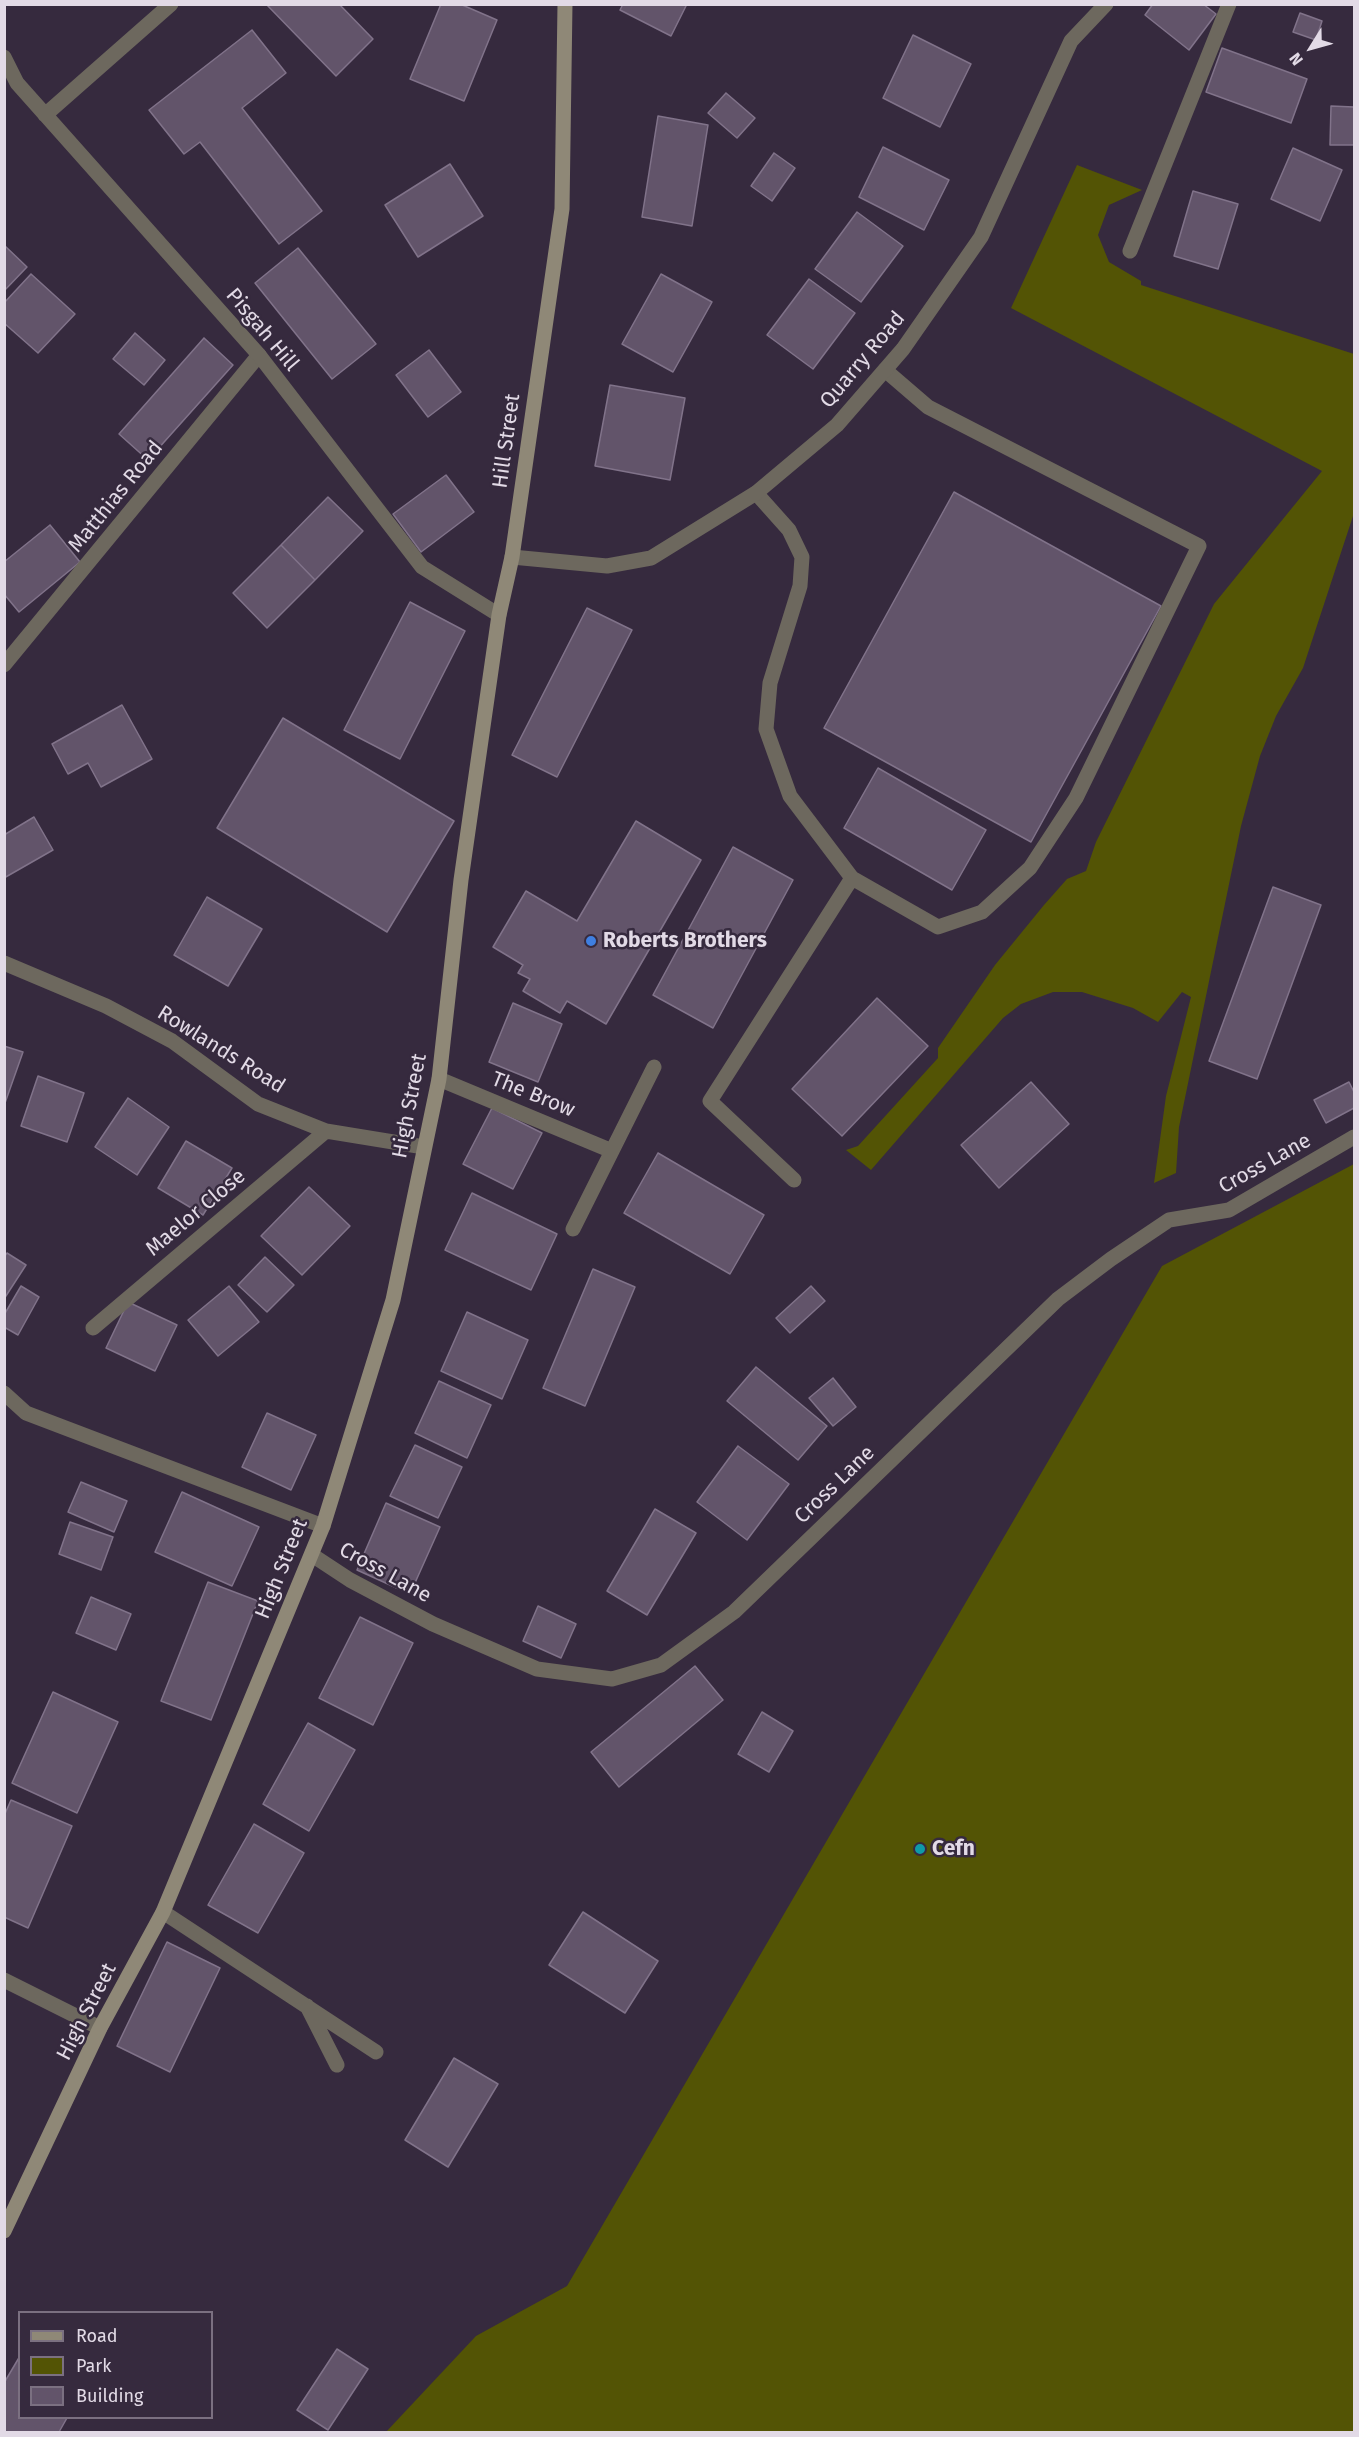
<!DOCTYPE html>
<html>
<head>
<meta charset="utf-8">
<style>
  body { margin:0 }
  #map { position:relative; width:1359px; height:2437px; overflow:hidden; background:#362a3e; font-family:"Fira Sans",sans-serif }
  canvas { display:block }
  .frame { position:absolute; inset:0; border:6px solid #e2dae6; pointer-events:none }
  .legend { position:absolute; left:18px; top:2311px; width:195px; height:108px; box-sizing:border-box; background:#362a3e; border:2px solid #7b7081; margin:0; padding:8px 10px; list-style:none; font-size:18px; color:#e2dae6 }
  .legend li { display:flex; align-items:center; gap:12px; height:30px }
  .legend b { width:30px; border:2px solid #7b7081 }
  .north { position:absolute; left:1281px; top:18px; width:60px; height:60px; -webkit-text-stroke:4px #362a3e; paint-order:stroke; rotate:233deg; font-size:16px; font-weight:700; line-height:24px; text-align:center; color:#e2dae6 }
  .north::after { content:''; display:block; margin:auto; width:21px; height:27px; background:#e2dae6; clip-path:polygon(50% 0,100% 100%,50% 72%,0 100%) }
</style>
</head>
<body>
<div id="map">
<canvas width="1359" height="2437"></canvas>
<div class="frame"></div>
<ul class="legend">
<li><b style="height:8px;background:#8f8877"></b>Road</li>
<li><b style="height:16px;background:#535405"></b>Park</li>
<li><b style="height:16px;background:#62546a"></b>Building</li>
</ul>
<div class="north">N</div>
</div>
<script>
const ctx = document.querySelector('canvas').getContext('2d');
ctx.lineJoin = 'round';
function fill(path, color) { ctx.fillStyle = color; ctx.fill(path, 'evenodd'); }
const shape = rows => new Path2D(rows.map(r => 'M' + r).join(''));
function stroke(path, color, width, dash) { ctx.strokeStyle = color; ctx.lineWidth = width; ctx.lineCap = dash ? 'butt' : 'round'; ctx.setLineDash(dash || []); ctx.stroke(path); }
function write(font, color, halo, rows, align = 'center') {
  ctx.font = font + ' "Fira Sans",sans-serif'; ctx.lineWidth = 5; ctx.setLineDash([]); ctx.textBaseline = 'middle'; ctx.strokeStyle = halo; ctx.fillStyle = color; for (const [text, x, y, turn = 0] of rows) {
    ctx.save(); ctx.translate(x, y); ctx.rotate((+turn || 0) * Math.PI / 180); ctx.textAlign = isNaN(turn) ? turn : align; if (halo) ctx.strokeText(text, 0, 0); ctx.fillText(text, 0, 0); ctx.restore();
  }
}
const green = shape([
  [1077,165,1142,190,1109,205,1098,235,1109,262,1141,281,1141,285,1354,354,1354,513,1303,668,1276,716,1260,756,1241,826,1179,1127,1176,1173,1154,1183,1166,1096,1191,997,1182,992,1158,1022,1133,1008,1082,992,1053,992,1021,1004,1003,1018,871,1170,846,1150,858,1146,938,1058,938,1048,995,965,1044,905,1067,879,1086,871,1096,842,1214,604,1322,471,1011,308],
  [1354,1164,1354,2432,386,2432,476,2336,567,2286,1162,1266]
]);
const building = shape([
  [266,4,339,4,373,39,336,76,266,4],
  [441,4,460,4,497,20,464,101,410,79,441,4],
  [623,4,687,4,671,36,620,10,623,4],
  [1153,4,1203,4,1216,14,1189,50,1145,15,1153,4],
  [1300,13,1322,21,1316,40,1293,32,1300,13],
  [252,30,286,73,242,108,322,211,279,244,200,142,184,154,149,110,252,30],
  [913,35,971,64,940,127,883,98,913,35],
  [1222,48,1307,79,1291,123,1206,92,1222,48],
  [726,93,755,118,737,138,708,113,726,93],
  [1331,106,1354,107,1354,145,1330,145,1331,106],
  [658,116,708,125,692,226,642,217,658,116],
  [883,147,949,180,924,230,859,197,883,147],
  [1293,148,1342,170,1320,221,1271,199,1293,148],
  [774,153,795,168,772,201,751,186,774,153],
  [450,164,483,216,418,257,385,205,450,164],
  [1193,191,1238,204,1218,269,1174,256,1193,191],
  [857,212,903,246,861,302,815,269,857,212],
  [4,245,27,267,4,291,4,245],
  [298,248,376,344,332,379,255,283,298,248],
  [31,274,75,314,38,353,4,323,4,303,31,274],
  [661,274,712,302,673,372,622,344,661,274],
  [809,279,855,313,813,369,767,335,809,279],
  [135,333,165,360,144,385,113,359,135,333],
  [204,338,233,365,148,460,119,434,204,338],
  [429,350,461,392,428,417,396,375,429,350],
  [610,385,685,398,670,480,595,466,610,385],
  [446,475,474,512,421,552,393,514,446,475],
  [954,492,1161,606,1031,842,824,728,954,492],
  [328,497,363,531,315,580,281,545,328,497],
  [50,525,80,562,19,612,4,594,4,562,50,525],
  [281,545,315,580,267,628,233,593,281,545],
  [410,602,465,631,400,759,344,730,410,602],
  [587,608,632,630,557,777,512,755,587,608],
  [122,705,152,759,101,787,88,763,68,774,52,744,122,705],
  [283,718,454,821,387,932,217,828,283,718],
  [878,768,986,830,952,890,844,828,878,768],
  [34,817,53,850,4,878,4,835,34,817],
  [636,821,701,860,606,1024,567,1001,560,1013,523,991,530,979,518,973,523,965,493,947,526,891,577,921,636,821],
  [733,847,793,880,713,1028,653,995,733,847],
  [1273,887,1321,905,1257,1079,1209,1061,1273,887],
  [207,897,262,929,228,986,174,955,207,897],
  [877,998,928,1046,842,1136,792,1089,877,998],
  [513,1003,562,1024,538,1082,489,1062,513,1003],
  [4,1046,23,1052,5,1103,4,1102,4,1046],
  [38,1076,84,1093,67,1142,21,1126,38,1076],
  [1031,1082,1069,1124,999,1188,961,1145,1031,1082],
  [1349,1082,1354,1092,1354,1108,1326,1123,1314,1100,1349,1082],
  [128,1098,169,1127,137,1175,95,1147,128,1098],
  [492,1108,542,1133,513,1189,463,1164,492,1108],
  [186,1141,232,1168,203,1215,158,1188,186,1141],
  [658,1153,764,1215,730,1274,624,1213,658,1153],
  [309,1187,350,1226,302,1275,261,1236,309,1187],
  [472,1193,557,1234,531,1290,445,1250,472,1193],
  [7,1253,26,1265,4,1299,4,1257,7,1253],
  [265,1257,294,1285,267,1312,238,1285,265,1257],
  [593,1269,635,1287,585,1406,543,1388,593,1269],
  [21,1286,39,1297,18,1335,4,1327,4,1315,21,1286],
  [229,1286,259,1322,218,1356,188,1320,229,1286],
  [811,1286,825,1301,790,1333,776,1318,811,1286],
  [128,1302,177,1325,155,1371,106,1348,128,1302],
  [467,1312,528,1340,502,1399,441,1371,467,1312],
  [756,1367,827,1426,798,1460,727,1401,756,1367],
  [833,1378,856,1407,833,1426,809,1398,833,1378],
  [439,1381,491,1405,467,1458,415,1433,439,1381],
  [267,1413,316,1435,291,1490,242,1467,267,1413],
  [415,1445,462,1467,438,1518,390,1496,415,1445],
  [738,1446,789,1484,747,1540,697,1502,738,1446],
  [81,1482,127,1501,114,1532,68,1512,81,1482],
  [182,1492,259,1527,232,1586,155,1552,182,1492],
  [386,1503,440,1527,410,1594,357,1570,386,1503],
  [655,1509,696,1533,647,1615,607,1591,655,1509],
  [70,1522,113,1537,101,1570,59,1554,70,1522],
  [208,1582,258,1601,211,1720,161,1701,208,1582],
  [91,1597,131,1614,116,1650,76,1633,91,1597],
  [538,1606,576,1624,561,1658,523,1641,538,1606],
  [360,1617,413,1643,373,1725,319,1698,360,1617],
  [695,1666,723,1700,619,1787,591,1752,695,1666],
  [53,1692,118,1722,77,1813,12,1783,53,1692],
  [762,1712,793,1731,769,1772,738,1754,762,1712],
  [308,1723,355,1750,309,1831,263,1804,308,1723],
  [11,1800,72,1826,28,1928,4,1917,4,1816,11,1800],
  [254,1824,304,1853,258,1933,208,1905,254,1824],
  [583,1912,658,1961,625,2013,549,1965,583,1912],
  [167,1942,220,1968,170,2072,117,2046,167,1942],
  [454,2058,498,2084,448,2167,405,2140,454,2058],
  [337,2349,368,2369,328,2430,297,2410,337,2349],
  [20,2356,20,2418,67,2418,59,2432,4,2432,4,2383,20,2356]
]);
const service = shape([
  [1130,251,1229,4],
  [756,493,789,530,802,557,800,586,770,683,766,729,790,796,852,878,938,927,982,912,1030,868,1076,798,1199,546,928,407,885,370],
  [4,665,259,355],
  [794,1180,710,1101,852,878],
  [4,1393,26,1413,323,1526],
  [163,1912,376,2052],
  [307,2006,337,2065]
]);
const minor = shape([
  [4,57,17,83,259,355,422,567,499,615],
  [45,115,171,4],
  [512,557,607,566,651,558,756,493,837,425,903,349,981,237,1071,41,1106,4],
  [4,963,106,1006,172,1041,258,1104,326,1131,424,1147],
  [439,1079,612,1151,573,1229],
  [612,1151,654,1067],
  [93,1328,326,1131],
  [312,1555,350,1580,433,1624,537,1669,612,1679,661,1665,734,1612,1058,1299,1111,1259,1169,1220,1229,1210,1354,1137],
  [4,1980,100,2028]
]);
const secondary = shape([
  [4,2231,100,2028,163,1912,323,1526,393,1300,439,1079,461,880,499,615,512,557,562,209,565,4]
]);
const markers = [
  [591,941,6,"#3f7fe0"],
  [920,1849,6,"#0f9aa8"]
];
const streetNames = [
  ["Pisgah Hill",262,330,50],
  ["Quarry Road",863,360,-50],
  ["Hill Street",507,441,-82],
  ["Matthias Road",116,497,-51],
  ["Rowlands Road",221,1050,32],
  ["The Brow",533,1095,22],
  ["High Street",410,1106,-79],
  ["Cross Lane",1265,1164,-29],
  ["Maelor Close",196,1213,-40],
  ["Cross Lane",835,1485,-44],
  ["High Street",282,1569,-68],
  ["Cross Lane",385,1573,29],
  ["High Street",87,2012,-63]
];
const poiNames = [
  ["Roberts Brothers",603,941],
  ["Cefn",932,1849]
];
fill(green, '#535405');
fill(building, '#62546a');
stroke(building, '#81738a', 1.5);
stroke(service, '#6d685e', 15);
stroke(minor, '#6d685e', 15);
stroke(secondary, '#8f8877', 15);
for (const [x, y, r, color] of markers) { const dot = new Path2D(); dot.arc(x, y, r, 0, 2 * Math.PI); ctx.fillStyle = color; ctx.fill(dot); stroke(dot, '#362a3e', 2); }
write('21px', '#e2dae6', '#362a3e', streetNames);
write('bold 21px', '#e2dae6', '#362a3e', poiNames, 'left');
</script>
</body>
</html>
